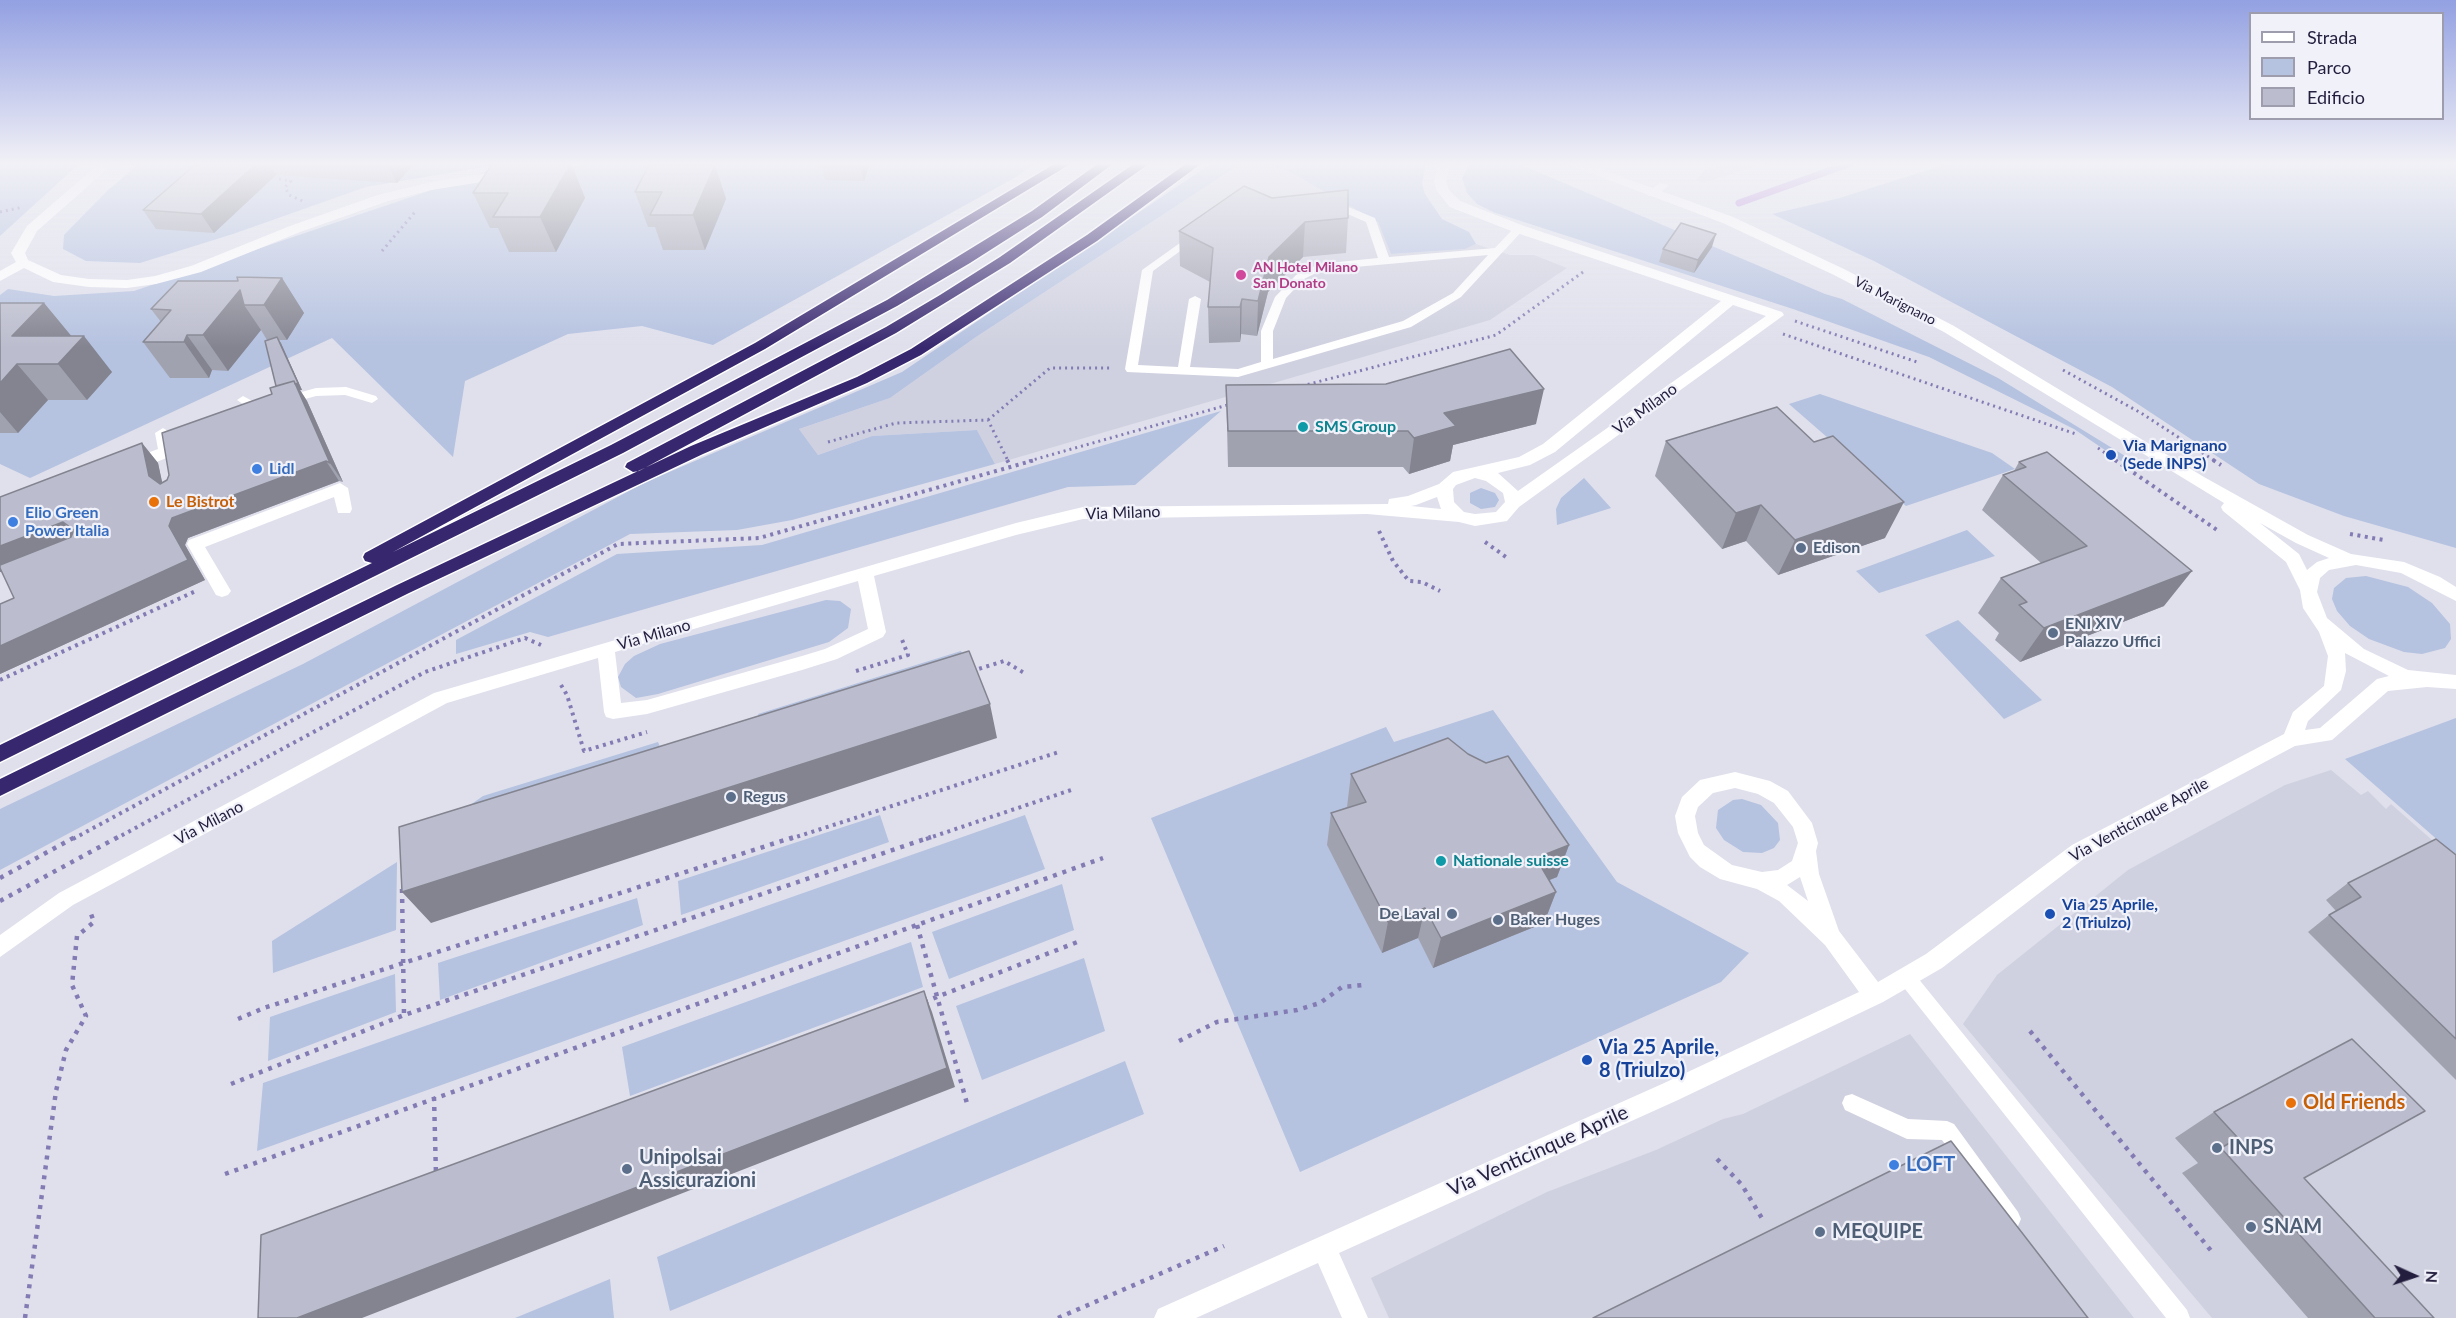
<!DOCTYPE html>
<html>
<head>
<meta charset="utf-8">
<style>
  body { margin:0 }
  #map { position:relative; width:2456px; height:1318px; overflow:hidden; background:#dfe0ec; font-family:Lato,sans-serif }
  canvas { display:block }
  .legend { position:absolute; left:2249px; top:12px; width:195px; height:108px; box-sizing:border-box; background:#f0f1f9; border:2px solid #9e9dae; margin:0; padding:8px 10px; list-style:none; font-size:18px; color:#231e3e }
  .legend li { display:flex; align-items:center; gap:12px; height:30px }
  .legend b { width:30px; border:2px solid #9e9dae }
  .north { position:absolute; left:2384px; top:1246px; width:60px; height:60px; -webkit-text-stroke:4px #f0f1f9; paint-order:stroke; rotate:93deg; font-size:16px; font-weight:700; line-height:24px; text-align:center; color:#231e3e }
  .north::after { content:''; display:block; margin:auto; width:21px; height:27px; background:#231e3e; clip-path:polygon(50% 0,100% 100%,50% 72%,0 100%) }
</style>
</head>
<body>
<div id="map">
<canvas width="2456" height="1318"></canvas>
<ul class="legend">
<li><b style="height:8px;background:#fff"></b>Strada</li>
<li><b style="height:16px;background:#b5c2e0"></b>Parco</li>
<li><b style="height:16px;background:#bbbccd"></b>Edificio</li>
</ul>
<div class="north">N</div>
</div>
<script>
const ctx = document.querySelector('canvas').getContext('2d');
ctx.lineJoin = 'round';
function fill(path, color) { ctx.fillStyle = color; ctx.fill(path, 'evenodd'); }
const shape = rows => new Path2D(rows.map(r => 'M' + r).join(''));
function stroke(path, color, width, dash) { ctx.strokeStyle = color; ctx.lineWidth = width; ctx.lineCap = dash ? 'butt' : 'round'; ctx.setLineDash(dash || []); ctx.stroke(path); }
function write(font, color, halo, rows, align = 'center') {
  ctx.font = font + ' Lato,sans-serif'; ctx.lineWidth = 4.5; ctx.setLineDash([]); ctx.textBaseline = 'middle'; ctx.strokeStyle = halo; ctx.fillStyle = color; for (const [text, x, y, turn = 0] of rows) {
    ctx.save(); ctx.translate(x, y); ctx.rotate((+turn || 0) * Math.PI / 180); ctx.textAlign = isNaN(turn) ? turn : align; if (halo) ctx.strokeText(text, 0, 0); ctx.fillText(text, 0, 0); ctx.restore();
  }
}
const built = shape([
  [1242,163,1260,163,1288,171,1378,222,1391,254,1464,249,1476,244,1510,255,1534,255,1567,268,1490,320,995,464,977,430,872,436,818,455,799,429,890,398,976,337],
  [1718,163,1766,163,1703,183,1696,180,1706,167,1714,169],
  [2331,770,2361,795,2368,791,2386,809,2391,804,2456,861,2456,1318,2212,1318,1963,1024,1997,975,2128,870,2285,785],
  [1910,1034,2134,1318,1389,1318,1371,1278,1547,1192,1656,1150,1723,1119,1743,1114]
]);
const green = shape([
  [0,163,80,163,0,236],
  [140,163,496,163,497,165,366,187,233,234,140,263,86,261,63,249,64,235,108,190],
  [511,163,1036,163,1016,177,713,345,642,326,568,334,465,381,453,457,332,338,30,478,0,464,0,295,8,289,54,296,134,291],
  [1212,163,1242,163,976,337,890,398,799,429,818,455,872,436,977,430,995,464,792,520,737,530,630,534,0,870,0,809,303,664,646,482,902,372],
  [1260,163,1426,163,1422,184,1425,194,1442,219,1469,232,1476,244,1465,249,1391,254,1378,222,1288,171],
  [1470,163,1517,163,1825,294,1842,299,1998,378,2130,459,2124,463,2074,429,1929,357,1793,309,1493,212,1477,204,1467,193,1462,178],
  [1949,163,2456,163,2456,548,2344,516,2259,484,2112,387,1874,261,1772,214,1840,198],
  [1820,394,1992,453,2015,469,1906,506,1789,404],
  [1221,411,1135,485,1068,487,548,637,530,632,456,654,456,640,617,554,762,545],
  [1584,478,1611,508,1557,525,1556,509,1561,498],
  [1481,488,1495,493,1499,500,1495,507,1481,509,1470,503,1470,493],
  [1967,530,1995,556,1879,593,1856,571],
  [2366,576,2408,587,2432,603,2450,624,2451,639,2445,648,2422,654,2404,652,2369,639,2350,626,2337,611,2332,599,2334,588,2346,578],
  [826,600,840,601,851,609,848,628,829,642,658,694,636,698,621,687,618,677,625,664,634,656,660,644],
  [1958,620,2042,700,2004,719,1925,635],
  [961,651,966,662,762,725,758,714],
  [1493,710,1617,882,1749,953,1721,982,1300,1172,1151,818,1386,727,1394,742],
  [2456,718,2456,856,2345,759],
  [658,742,663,754,446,822,483,796],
  [1742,799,1761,805,1778,823,1780,840,1774,848,1762,853,1743,852,1724,840,1716,828,1718,810,1733,800],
  [880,815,889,842,681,915,678,881],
  [1025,815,1045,869,257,1151,263,1083],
  [397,862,396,930,273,973,272,941],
  [1062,884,1074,930,949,979,932,932],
  [637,898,643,925,440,1000,438,963],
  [911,942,923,987,630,1096,622,1047],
  [1084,958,1105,1031,982,1080,956,1006],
  [395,974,396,1012,268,1061,270,1017],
  [1125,1061,1144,1114,670,1311,657,1257],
  [610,1279,614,1318,515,1318]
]);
const stream = shape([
  [1739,203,1851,163]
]);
const pathFar2 = shape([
  [279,179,291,181,285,187,289,195,305,202],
  [0,212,23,207],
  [382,251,415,212],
  [1795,321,1917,362],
  [1783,334,2076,434],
  [2063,370,2141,413,2215,461],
  [1302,386,1496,335,1583,272],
  [988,420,1050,368,1112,368],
  [828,442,896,423,988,420,1008,461],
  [2098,448,2117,461],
  [1029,461,1231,404]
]);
const pathFar1 = shape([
  [1007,460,1010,465],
  [2115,460,2220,532],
  [2213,460,2221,465],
  [1379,531,1393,561,1409,581,1422,582,1440,591],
  [2350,534,2384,540],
  [1485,542,1506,557],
  [856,671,908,655,901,637],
  [972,671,1004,661,1026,674],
  [0,680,196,591],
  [561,685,567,695,584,751,647,732],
  [73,839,618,544,759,538,1035,460],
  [115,839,425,672,525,638,541,645],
  [790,839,1059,752],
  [926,839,1074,789]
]);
const path = shape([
  [0,878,75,837],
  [402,889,404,1015],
  [0,901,118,837],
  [917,925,968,1107],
  [924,1002,1080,941],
  [238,1019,264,1008,794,837],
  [2030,1031,2213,1253],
  [1179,1041,1217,1022,1297,1010,1320,1003,1342,987,1364,985],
  [231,1084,404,1015,931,837],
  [434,1097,436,1175],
  [1717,1159,1742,1185,1763,1220],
  [225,1174,1103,858],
  [25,1318,56,1091,66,1050,86,1016,72,985,77,936,94,922,91,914],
  [1058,1318,1224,1246]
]);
const lane = shape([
  [1660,183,1669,185,1656,196,1648,196,1648,192,1660,183],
  [1331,200,1375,218,1389,257,1495,248,1515,227,1524,229,1461,297,1411,327,1238,377,1127,372,1125,369,1142,270,1194,233,1200,236,1198,238,1153,271,1138,365,1178,367,1189,299,1195,296,1201,299,1190,367,1238,369,1261,362,1261,331,1275,297,1296,275,1319,264,1378,258,1366,222,1327,205,1326,203,1331,200],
  [1488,255,1453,293,1403,321,1273,359,1273,331,1286,298,1304,279,1322,270,1488,255],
  [346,387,376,396,378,399,372,403,345,395,316,396,256,413,237,400,243,396,258,404,316,388,346,387],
  [1907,970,1913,972,2187,1310,2190,1318,2166,1318,1901,984,1898,978,1901,972,1907,970],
  [1852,1094,1908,1119,1947,1121,1954,1124,2018,1212,2021,1219,2018,1226,2011,1229,2004,1226,1942,1140,1907,1139,1845,1110,1842,1103,1845,1096,1852,1094]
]);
const street = shape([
  [100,163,114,163,37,231,25,253,28,260,61,275,89,279,127,280,155,276,191,266,290,226,378,195,431,182,507,170,513,174,507,178,431,190,388,201,300,232,201,272,156,284,127,288,89,287,53,282,24,268,0,281,0,271,16,262,11,253,27,226,100,163],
  [555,163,589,163,549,172,543,168,555,163],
  [1438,163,1450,163,1446,182,1449,190,1460,201,1524,226,1782,312,1784,315,1519,507,1507,521,1475,526,1459,522,1367,514,1083,519,1016,535,874,576,886,632,883,637,837,659,802,670,647,714,613,719,606,717,604,712,598,658,447,703,73,905,0,957,0,935,59,893,434,693,1016,523,1083,507,1388,504,1389,499,1408,496,1439,484,1453,472,1519,457,1543,444,1721,301,1514,232,1450,207,1437,191,1434,182,1438,163],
  [1733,305,1766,316,1518,491,1498,473,1530,465,1555,452,1733,305],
  [1475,478,1486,481,1503,493,1505,502,1496,512,1475,514,1464,512,1454,502,1453,489,1456,485,1475,478],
  [1437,497,1441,509,1411,506,1416,505,1437,497],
  [858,581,868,629,825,649,802,656,647,700,621,703,615,652,858,581],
  [1564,163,1583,163,1733,217,1844,269,1954,326,2204,477,2308,535,2351,554,2404,562,2440,577,2456,587,2456,601,2401,573,2356,565,2329,570,2320,578,2317,592,2327,618,2364,649,2408,670,2456,675,2456,689,2427,687,2388,691,2332,740,2295,746,2086,857,1942,968,1883,1002,1678,1100,1339,1253,1368,1318,1342,1318,1318,1263,1196,1318,1154,1318,1158,1309,1662,1084,1859,992,1825,945,1779,901,1757,889,1720,879,1700,867,1690,857,1678,833,1675,816,1682,797,1700,780,1735,772,1770,781,1788,791,1812,823,1818,843,1816,851,1819,874,1839,931,1878,982,1926,954,2072,845,2284,734,2293,712,2324,686,2328,656,2319,632,2303,608,2300,590,2286,562,2223,511,2221,507,2224,503,1944,332,1834,275,1723,223,1564,163],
  [2260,523,2296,543,2329,558,2317,562,2307,570,2299,554,2260,523],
  [2345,653,2389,676,2377,679,2320,728,2305,730,2308,721,2341,690,2346,671,2345,653],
  [1735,788,1758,794,1774,803,1793,827,1798,843,1792,861,1778,870,1762,872,1732,865,1704,845,1698,833,1695,816,1698,807,1713,793,1735,788],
  [1800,877,1808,901,1787,885,1800,877],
  [163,428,171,433,174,452,172,456,138,469,126,469,124,465,126,461,158,449,155,433,163,428],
  [340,483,348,488,352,509,350,513,338,513,334,497,205,547,231,591,228,595,222,597,216,595,187,544,189,540,340,483]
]);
const highway = shape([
  [1056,163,1072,163,765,349,393,552,611,445,887,300,1032,211,1099,163,1114,163,1042,217,970,263,897,306,755,382,623,453,0,762,0,745,372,563,365,561,363,557,365,553,755,343,1056,163],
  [1135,163,1150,163,1010,263,896,333,639,471,633,472,625,467,627,463,886,327,940,295,1000,257,1135,163],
  [1187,163,1202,163,1097,241,921,355,867,383,703,454,409,593,0,796,0,779,397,585,691,446,857,377,911,349,1087,235,1187,163]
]);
const wall = shape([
  [197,163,415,163,397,183,276,175,214,233,156,229,143,210],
  [571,163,585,198,556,252,509,252,498,228,490,228,473,193],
  [821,163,870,163,864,181,825,180],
  [715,165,726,199,705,250,663,250,655,227,648,227,635,192],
  [1272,198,1348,218,1346,253,1303,257,1268,292,1257,336,1241,334,1240,342,1209,343,1208,307,1210,282,1180,266,1179,231],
  [1712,247,1694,273,1659,262,1663,249],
  [282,278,304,313,287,340,279,340,302,390,300,390,307,401,343,482,339,481,188,538,185,545,205,580,0,674,0,604,14,598,2,572,0,572,0,497,142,443,158,463,162,483,167,480,272,394,276,386,267,340,261,330,228,371,212,370,209,378,170,378,143,342,161,322,151,309,238,281],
  [0,303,44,303,71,336,112,372,87,400,48,400,18,433,0,433],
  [1226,385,1536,424,1453,445,1450,461,1409,474,1403,467,1228,467],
  [1666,441,1885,538,1778,575,1746,541,1722,549,1655,476],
  [2047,452,2164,606,2020,662,1995,640,1999,633,1978,613,2001,578,2041,563,1982,510,2003,475,2014,471,2019,462],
  [1351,774,1569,845,1557,877,1549,880,1556,892,1544,923,1433,968,1418,938,1382,953,1327,845,1331,813,1347,807],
  [2456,855,2456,1080,2308,932,2329,915,2336,911,2326,900,2348,883],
  [2214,1112,2304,1178,2434,1318,2308,1318,2182,1173,2198,1163,2175,1138]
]);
const shadedWall = shape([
  [257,163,269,163,276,175,214,233,201,214],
  [387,163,415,163,397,183],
  [571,163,585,198,556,252,540,217],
  [860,163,870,163,864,181],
  [715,165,726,199,705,250,693,215],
  [1305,222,1303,257,1268,292,1257,336,1258,301,1269,257],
  [1716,234,1712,247,1694,273,1698,260],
  [282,278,304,313,287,340,264,305],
  [240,290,244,305,261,330,228,371,203,335],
  [1242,299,1241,334,1240,342,1240,307],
  [44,303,73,338,12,336],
  [187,335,212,370,209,378,184,342],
  [84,336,112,372,87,400,58,364],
  [277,337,281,343,302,390,300,390,307,401,343,482,330,463,298,391],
  [17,364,48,400,18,433,0,412,0,383],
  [1544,389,1536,424,1453,445,1450,461,1409,474,1414,438,1444,413],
  [142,443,158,463,165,495,149,476],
  [326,461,339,481,188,538,185,545,205,580,0,674,0,646,172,518],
  [1904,502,1885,538,1778,575,1795,540],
  [1761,505,1746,541,1722,549,1736,513],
  [63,522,81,542,0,572,0,546],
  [2192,571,2164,606,2020,662,2044,628],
  [990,704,997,738,431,923,402,892],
  [1569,845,1557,877,1525,890,1536,858],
  [1556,892,1544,923,1433,968,1441,938],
  [1425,908,1418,938,1382,953,1388,922],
  [924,991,932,1012,955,1087,362,1318,297,1318]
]);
const building = shape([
  [197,163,257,163,201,214,143,210,197,163],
  [571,163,540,217,493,217,508,193,473,193,492,164,571,163],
  [649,165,715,165,693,215,650,215,662,192,635,192,649,165],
  [1244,186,1272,198,1348,190,1348,218,1305,222,1269,257,1258,301,1242,299,1240,307,1208,307,1213,248,1179,231,1244,186],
  [1681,223,1716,234,1698,260,1663,249,1681,223],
  [237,277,282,278,264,305,244,305,240,290,203,335,187,335,184,342,143,342,171,310,151,309,178,281,238,281,237,277],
  [0,303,44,303,12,336,84,336,58,364,17,364,0,383,0,303],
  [277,337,298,383,295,384,294,381,276,386,265,341,277,337],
  [1510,349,1544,389,1444,413,1456,426,1414,438,1408,431,1228,431,1226,385,1386,384,1510,349],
  [294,381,330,463,326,461,172,518,169,526,188,560,0,646,0,604,14,598,0,568,0,565,71,537,74,530,63,522,0,546,0,497,142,443,149,476,160,484,167,480,169,475,162,433,272,394,270,388,294,381],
  [1777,407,1814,442,1833,436,1904,502,1795,540,1761,505,1736,513,1666,441,1777,407],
  [2047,452,2192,571,2044,628,2019,605,2027,602,2001,578,2087,546,2003,475,2026,467,2019,462,2047,452],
  [969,651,990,704,402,892,399,827,969,651],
  [1448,738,1468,754,1486,763,1508,756,1569,845,1536,858,1556,892,1441,938,1425,908,1388,922,1331,813,1366,802,1351,774,1448,738],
  [2436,839,2456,855,2456,1039,2329,915,2361,897,2348,883,2436,839],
  [924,991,947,1068,297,1318,258,1318,261,1235,924,991],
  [2352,1039,2425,1111,2304,1178,2434,1318,2375,1318,2221,1148,2238,1138,2214,1112,2352,1039],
  [1951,1141,2088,1318,1593,1318,1951,1141]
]);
const markers = [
  [1241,275,6,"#d1479c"],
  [1303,427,6,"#0f9aa8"],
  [2111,455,6,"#1a4fb4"],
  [257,469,6,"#3f7fe0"],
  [154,502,6,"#e8710a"],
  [13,522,6,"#3f7fe0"],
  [1801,548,6,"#5c6f8a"],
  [2053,633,6,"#5c6f8a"],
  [731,797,6,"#5c6f8a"],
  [1441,861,6,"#0f9aa8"],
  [1452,914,6,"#5c6f8a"],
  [2050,914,6,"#1a4fb4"],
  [1498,920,6,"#5c6f8a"],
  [1587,1060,6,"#1a4fb4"],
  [2291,1103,6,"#e8710a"],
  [2217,1148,6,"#5c6f8a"],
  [1894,1165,6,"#3f7fe0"],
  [627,1169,6,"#5c6f8a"],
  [2251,1227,6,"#5c6f8a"],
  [1820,1232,6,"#5c6f8a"]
];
const farHotelnames = [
  ["AN Hotel Milano",1253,267],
  ["San Donato",1253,283]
];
const farStreetnames = [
  ["Via Marignano",1895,301,27]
];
const streetNames = [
  ["Via Milano",1645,409,-36],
  ["Via Milano",1123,513,-2],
  ["Via Milano",654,635,-16],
  ["Via Venticinque Aprile",2139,820,-29],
  ["Via Milano",209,823,-28]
];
const cultureNames = [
  ["SMS Group",1315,427],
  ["Nationale suisse",1453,861]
];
const transitNames = [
  ["Via Marignano",2123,446],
  ["(Sede INPS)",2123,464],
  ["Via 25 Aprile,",2062,905],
  ["2 (Triulzo)",2062,923]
];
const shopNames = [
  ["Lidl",269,469],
  ["Elio Green",25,513],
  ["Power Italia",25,531]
];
const foodNames = [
  ["Le Bistrot",166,502]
];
const serviceNames = [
  ["Edison",1813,548],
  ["ENI XIV",2065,624],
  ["Palazzo Uffici",2065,642],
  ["Regus",743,797],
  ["De Laval",1440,914,"right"],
  ["Baker Huges",1510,920]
];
const nearTransitnames = [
  ["Via 25 Aprile,",1599,1048],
  ["8 (Triulzo)",1599,1071]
];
const nearFoodnames = [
  ["Old Friends",2303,1103]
];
const nearServicenames = [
  ["INPS",2229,1148],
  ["Unipolsai",639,1158],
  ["Assicurazioni",639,1181],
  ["SNAM",2263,1227],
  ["MEQUIPE",1832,1232]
];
const nearStreetnames = [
  ["Via Venticinque Aprile",1538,1151,-24]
];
const nearShopnames = [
  ["LOFT",1906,1165]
];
fill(built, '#d0d1e0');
fill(green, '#b5c2e0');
stroke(stream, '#b481d8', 7);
stroke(highway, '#fff', 3);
stroke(pathFar2, '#837cb4', 3, [2, 4]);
stroke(pathFar1, '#837cb4', 4, [3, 4.5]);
stroke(path, '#837cb4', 4.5, [4, 6]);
fill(lane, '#fff');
fill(street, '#fff');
fill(highway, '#37276e');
fill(wall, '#a1a2b0');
fill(shadedWall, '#838490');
fill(building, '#bbbccd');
stroke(building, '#838490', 1.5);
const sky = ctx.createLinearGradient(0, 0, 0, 348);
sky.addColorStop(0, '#93a0e2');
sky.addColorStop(0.47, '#f1f1f6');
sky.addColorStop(1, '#f1f1f600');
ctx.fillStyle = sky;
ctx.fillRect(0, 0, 2456, 348);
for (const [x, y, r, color] of markers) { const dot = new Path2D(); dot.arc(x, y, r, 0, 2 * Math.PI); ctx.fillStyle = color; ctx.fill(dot); stroke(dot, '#f0f1f9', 2); }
write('bold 14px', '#b23c85', '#f0f1f9', farHotelnames, 'left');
write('14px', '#231e3e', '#f0f1f9', farStreetnames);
write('16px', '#231e3e', '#f0f1f9', streetNames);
write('bold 16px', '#0d838f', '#f0f1f9', cultureNames, 'left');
write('bold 16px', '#164399', '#f0f1f9', transitNames, 'left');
write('bold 16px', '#366cbe', '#f0f1f9', shopNames, 'left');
write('bold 16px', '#c56008', '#f0f1f9', foodNames, 'left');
write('bold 16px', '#4e5e75', '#f0f1f9', serviceNames, 'left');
write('bold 20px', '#164399', '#f0f1f9', nearTransitnames, 'left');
write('bold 20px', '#c56008', '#f0f1f9', nearFoodnames, 'left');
write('bold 20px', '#4e5e75', '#f0f1f9', nearServicenames, 'left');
write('20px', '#231e3e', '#f0f1f9', nearStreetnames);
write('bold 20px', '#366cbe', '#f0f1f9', nearShopnames, 'left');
</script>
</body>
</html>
